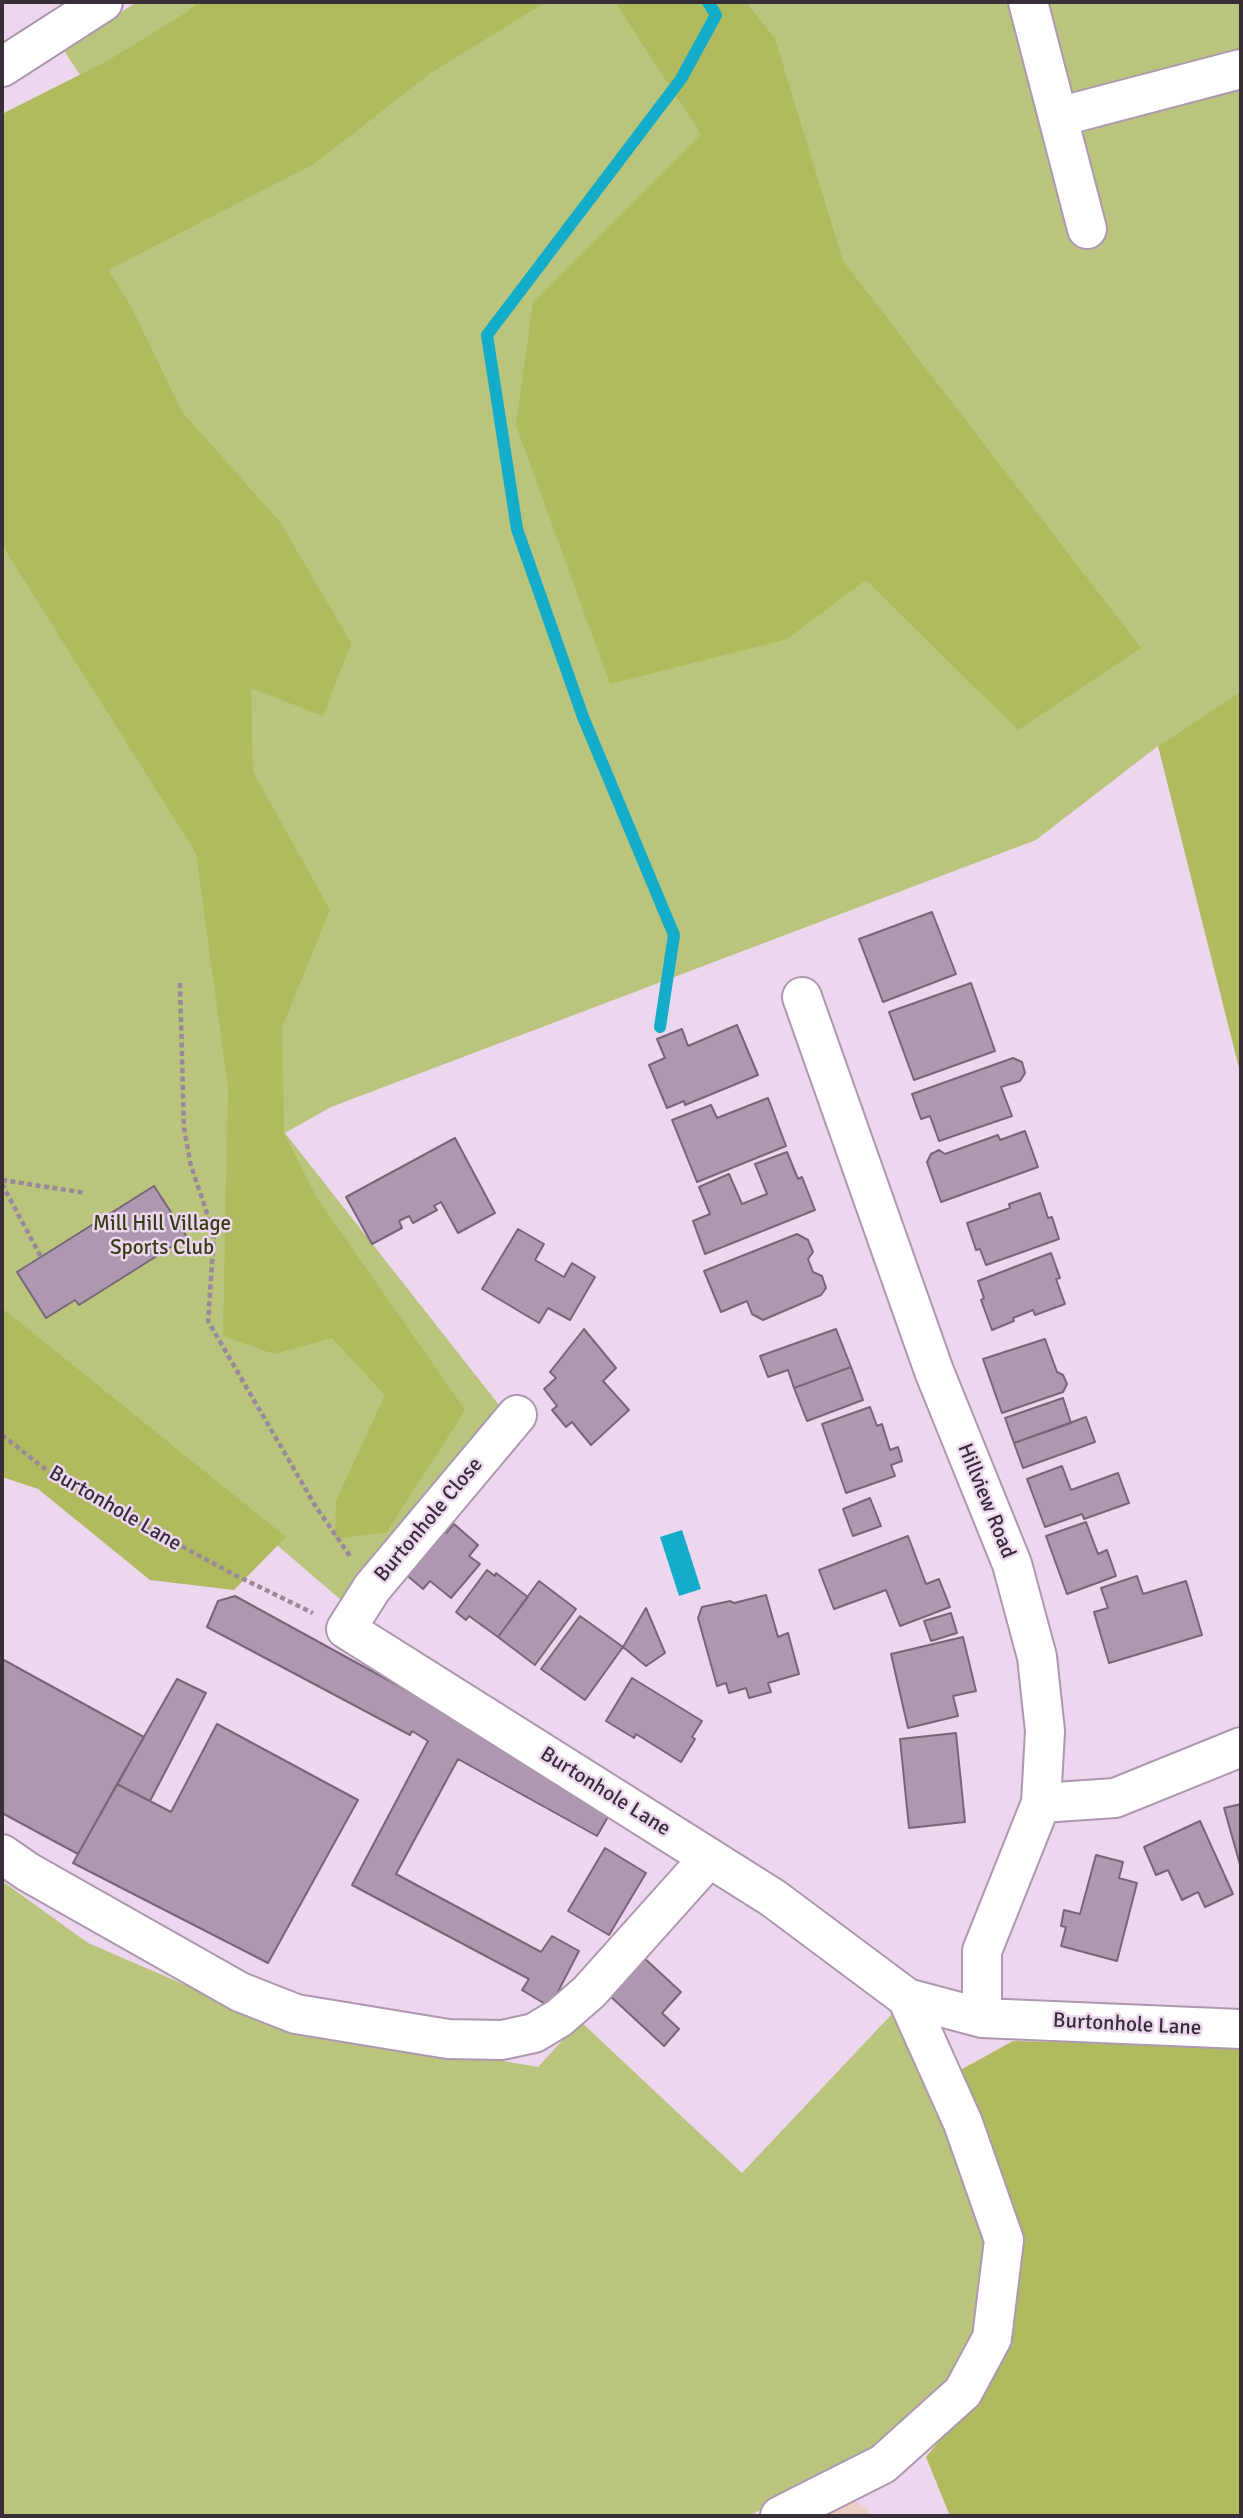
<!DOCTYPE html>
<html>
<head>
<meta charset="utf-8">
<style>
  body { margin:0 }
  #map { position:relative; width:1243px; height:2518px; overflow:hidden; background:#edd7ef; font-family:Signika,sans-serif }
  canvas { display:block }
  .frame { position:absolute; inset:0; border:4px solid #372e38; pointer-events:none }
</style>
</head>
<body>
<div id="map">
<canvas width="1243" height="2518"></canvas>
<div class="frame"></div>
</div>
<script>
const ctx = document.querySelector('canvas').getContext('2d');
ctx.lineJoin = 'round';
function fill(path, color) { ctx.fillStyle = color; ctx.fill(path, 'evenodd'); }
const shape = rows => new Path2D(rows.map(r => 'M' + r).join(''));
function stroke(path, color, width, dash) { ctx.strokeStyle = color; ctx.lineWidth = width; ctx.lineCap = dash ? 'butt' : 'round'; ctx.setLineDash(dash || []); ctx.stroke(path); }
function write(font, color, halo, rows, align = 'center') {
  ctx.font = font + ' Signika,sans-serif'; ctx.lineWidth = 5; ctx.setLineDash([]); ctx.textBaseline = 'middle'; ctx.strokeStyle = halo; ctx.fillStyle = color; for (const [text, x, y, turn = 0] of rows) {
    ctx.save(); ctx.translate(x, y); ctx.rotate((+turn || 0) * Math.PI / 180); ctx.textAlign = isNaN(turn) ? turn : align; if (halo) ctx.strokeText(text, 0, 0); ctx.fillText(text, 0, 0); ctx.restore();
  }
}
const commercial = shape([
  [843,2500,855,2501,867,2508,871,2516,812,2516]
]);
const green = shape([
  [137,2,1241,2,1241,691,1158,746,1036,840,331,1107,285,1133,503,1410,355,1612,2,1309,2,220,124,142,63,49],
  [2,1881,88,1943,269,2021,538,2067,580,2021,742,2173,907,1998,1004,2240,963,2392,829,2476,748,2516,2,2516]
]);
const forest = shape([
  [199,2,546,2,432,72,314,164,108,270,131,306,182,412,280,522,351,643,323,716,251,688,253,772,330,910,282,1027,284,1133,317,1198,465,1410,387,1532,335,1539,336,1501,385,1395,332,1338,274,1354,223,1336,228,1088,196,853,2,545,2,114,109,60,187,12],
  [615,2,746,2,775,39,843,261,1141,648,1018,730,866,580,787,639,610,684,516,425,533,302,701,134],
  [1241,691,1241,1076,1158,746],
  [2,1308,286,1537,234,1590,150,1580,38,1489,2,1477],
  [1013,2041,1241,2047,1241,2516,950,2516,926,2457,972,2401,1016,2276,1010,2196,955,2073]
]);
const water = shape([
  [682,1530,701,1589,679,1596,660,1537]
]);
const stream = shape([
  [660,1027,674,935,583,717,517,529,487,335,681,79,716,15,708,2]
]);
const building = shape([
  [932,912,956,974,883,1002,859,939,932,912],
  [971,983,995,1051,914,1080,889,1012,971,983],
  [737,1025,758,1075,685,1105,684,1101,667,1108,649,1065,665,1058,657,1039,682,1029,688,1046,737,1025],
  [1013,1058,1022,1062,1025,1073,1020,1081,1001,1087,1012,1116,939,1141,930,1116,921,1119,912,1094,1013,1058],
  [768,1098,786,1146,697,1182,672,1120,711,1105,717,1118,768,1098],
  [1025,1131,1038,1167,941,1202,927,1162,931,1154,939,1150,945,1154,998,1135,1000,1140,1025,1131],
  [455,1138,495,1213,458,1233,441,1202,434,1206,437,1210,413,1223,409,1216,399,1221,402,1228,372,1244,346,1197,455,1138],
  [787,1152,798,1179,802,1177,815,1210,705,1254,693,1221,710,1214,699,1187,729,1174,742,1204,767,1194,755,1164,787,1152],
  [154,1186,187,1237,79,1305,75,1300,46,1318,17,1272,154,1186],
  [1040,1193,1048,1218,1052,1217,1059,1239,986,1265,980,1249,976,1250,967,1223,1010,1208,1009,1204,1040,1193],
  [518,1229,544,1244,535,1260,564,1277,572,1263,595,1277,570,1320,548,1308,539,1323,482,1289,518,1229],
  [797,1234,808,1240,813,1252,808,1259,813,1272,822,1276,826,1288,821,1295,763,1320,752,1314,747,1301,721,1312,704,1271,797,1234],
  [1051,1253,1060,1278,1056,1279,1065,1304,1035,1315,1033,1310,1013,1318,1014,1321,992,1330,981,1300,984,1298,978,1281,1051,1253],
  [584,1329,616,1368,603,1381,629,1410,591,1445,572,1422,566,1427,552,1410,557,1406,544,1389,556,1378,550,1372,584,1329],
  [836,1329,851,1367,794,1388,788,1370,768,1377,760,1356,836,1329],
  [1045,1339,1057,1372,1063,1375,1067,1384,1063,1392,1002,1413,983,1359,1045,1339],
  [851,1367,863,1400,807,1421,794,1388,851,1367],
  [1063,1398,1071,1423,1014,1443,1005,1418,1063,1398],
  [870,1407,877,1426,882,1424,890,1450,898,1447,902,1461,891,1465,895,1476,846,1493,822,1424,870,1407],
  [1086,1417,1095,1442,1023,1468,1014,1443,1086,1417],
  [1062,1466,1071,1490,1118,1473,1129,1503,1084,1519,1082,1514,1045,1527,1027,1479,1062,1466],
  [870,1498,881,1526,853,1536,843,1509,870,1498],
  [1086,1522,1098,1554,1107,1550,1116,1576,1067,1594,1046,1536,1086,1522],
  [454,1524,478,1545,469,1556,480,1564,451,1598,430,1581,423,1589,403,1572,440,1528,446,1533,454,1524],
  [908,1536,926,1584,939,1579,950,1607,900,1626,886,1590,834,1609,819,1570,908,1536],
  [487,1570,495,1576,496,1573,528,1597,498,1637,469,1616,466,1620,456,1612,487,1570],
  [1137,1576,1143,1594,1186,1581,1202,1635,1109,1663,1094,1612,1108,1608,1101,1588,1137,1576],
  [539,1581,576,1609,535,1665,498,1637,539,1581],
  [766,1595,778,1637,788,1633,799,1674,768,1683,771,1692,749,1698,746,1688,729,1693,726,1683,717,1686,698,1618,702,1607,730,1601,734,1603,766,1595],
  [235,1596,428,1702,613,1808,597,1836,458,1759,396,1874,541,1952,552,1936,579,1951,550,2007,522,1990,529,1979,352,1885,428,1741,412,1731,410,1735,207,1627,218,1601,235,1596],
  [646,1608,665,1653,646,1666,623,1647,646,1608],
  [951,1613,957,1633,931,1641,924,1621,951,1613],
  [580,1616,623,1647,585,1700,541,1669,580,1616],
  [963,1637,976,1691,953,1696,958,1716,908,1728,891,1654,963,1637],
  [2,1659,144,1737,78,1854,2,1813,2,1659],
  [632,1678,702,1721,692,1737,695,1739,681,1762,636,1734,634,1738,606,1721,632,1678],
  [177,1679,206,1693,150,1801,117,1784,177,1679],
  [217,1724,358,1800,268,1963,73,1863,117,1784,171,1812,217,1724],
  [956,1733,965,1822,909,1828,900,1739,956,1733],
  [1241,1804,1241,1868,1224,1808,1241,1804],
  [1200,1821,1233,1894,1205,1907,1198,1892,1182,1900,1168,1870,1156,1875,1144,1847,1200,1821],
  [605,1848,646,1873,609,1935,568,1911,605,1848],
  [1096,1855,1123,1862,1119,1878,1137,1883,1117,1961,1061,1946,1066,1927,1061,1926,1064,1910,1080,1914,1096,1855],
  [643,1957,681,1992,662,2013,679,2029,664,2046,609,1995,643,1957]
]);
const path = shape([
  [180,983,184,1128,191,1166,214,1234,208,1321,316,1507,350,1556],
  [2,1180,86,1193],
  [2,1184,41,1257],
  [2,1435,59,1480,235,1575,313,1613]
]);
const minor = shape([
  [1028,2,1087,229],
  [2,67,103,2],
  [1058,117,1241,69],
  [802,997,934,1371,1012,1564,1037,1657,1045,1731,1041,1803,982,1951,982,2018],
  [517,1415,372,1588,346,1629,773,1898,907,1998,982,2018,1241,2029],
  [1041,1803,1115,1798,1241,1747],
  [2,1854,28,1872,240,1992,296,2014,448,2039,502,2040,534,2033,559,2018,589,1992,709,1858],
  [780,2516,883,2464,963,2392,992,2338,1004,2240,963,2123,907,1998]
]);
const parkNames = [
  ["Mill Hill Village",162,1224],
  ["Sports Club",162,1248]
];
const streetNames = [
  ["Hillview Road",986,1501,68],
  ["Burtonhole Lane",115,1509,30],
  ["Burtonhole Close",429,1520,-50],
  ["Burtonhole Lane",605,1792,32],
  ["Burtonhole Lane",1127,2025,3]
];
fill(commercial, '#e8d0c6');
fill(green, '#b9c47c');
fill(forest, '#afbb5e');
fill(water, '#13acc9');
stroke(stream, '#13acc9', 12);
fill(building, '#ad98af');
stroke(building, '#78657a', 2);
stroke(minor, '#ad98af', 42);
stroke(path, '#99899b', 4.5, [5, 3.5]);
stroke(minor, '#fff', 38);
write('21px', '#373c14', '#edd7ef', parkNames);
write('21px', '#372e38', '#edd7ef', streetNames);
</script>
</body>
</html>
